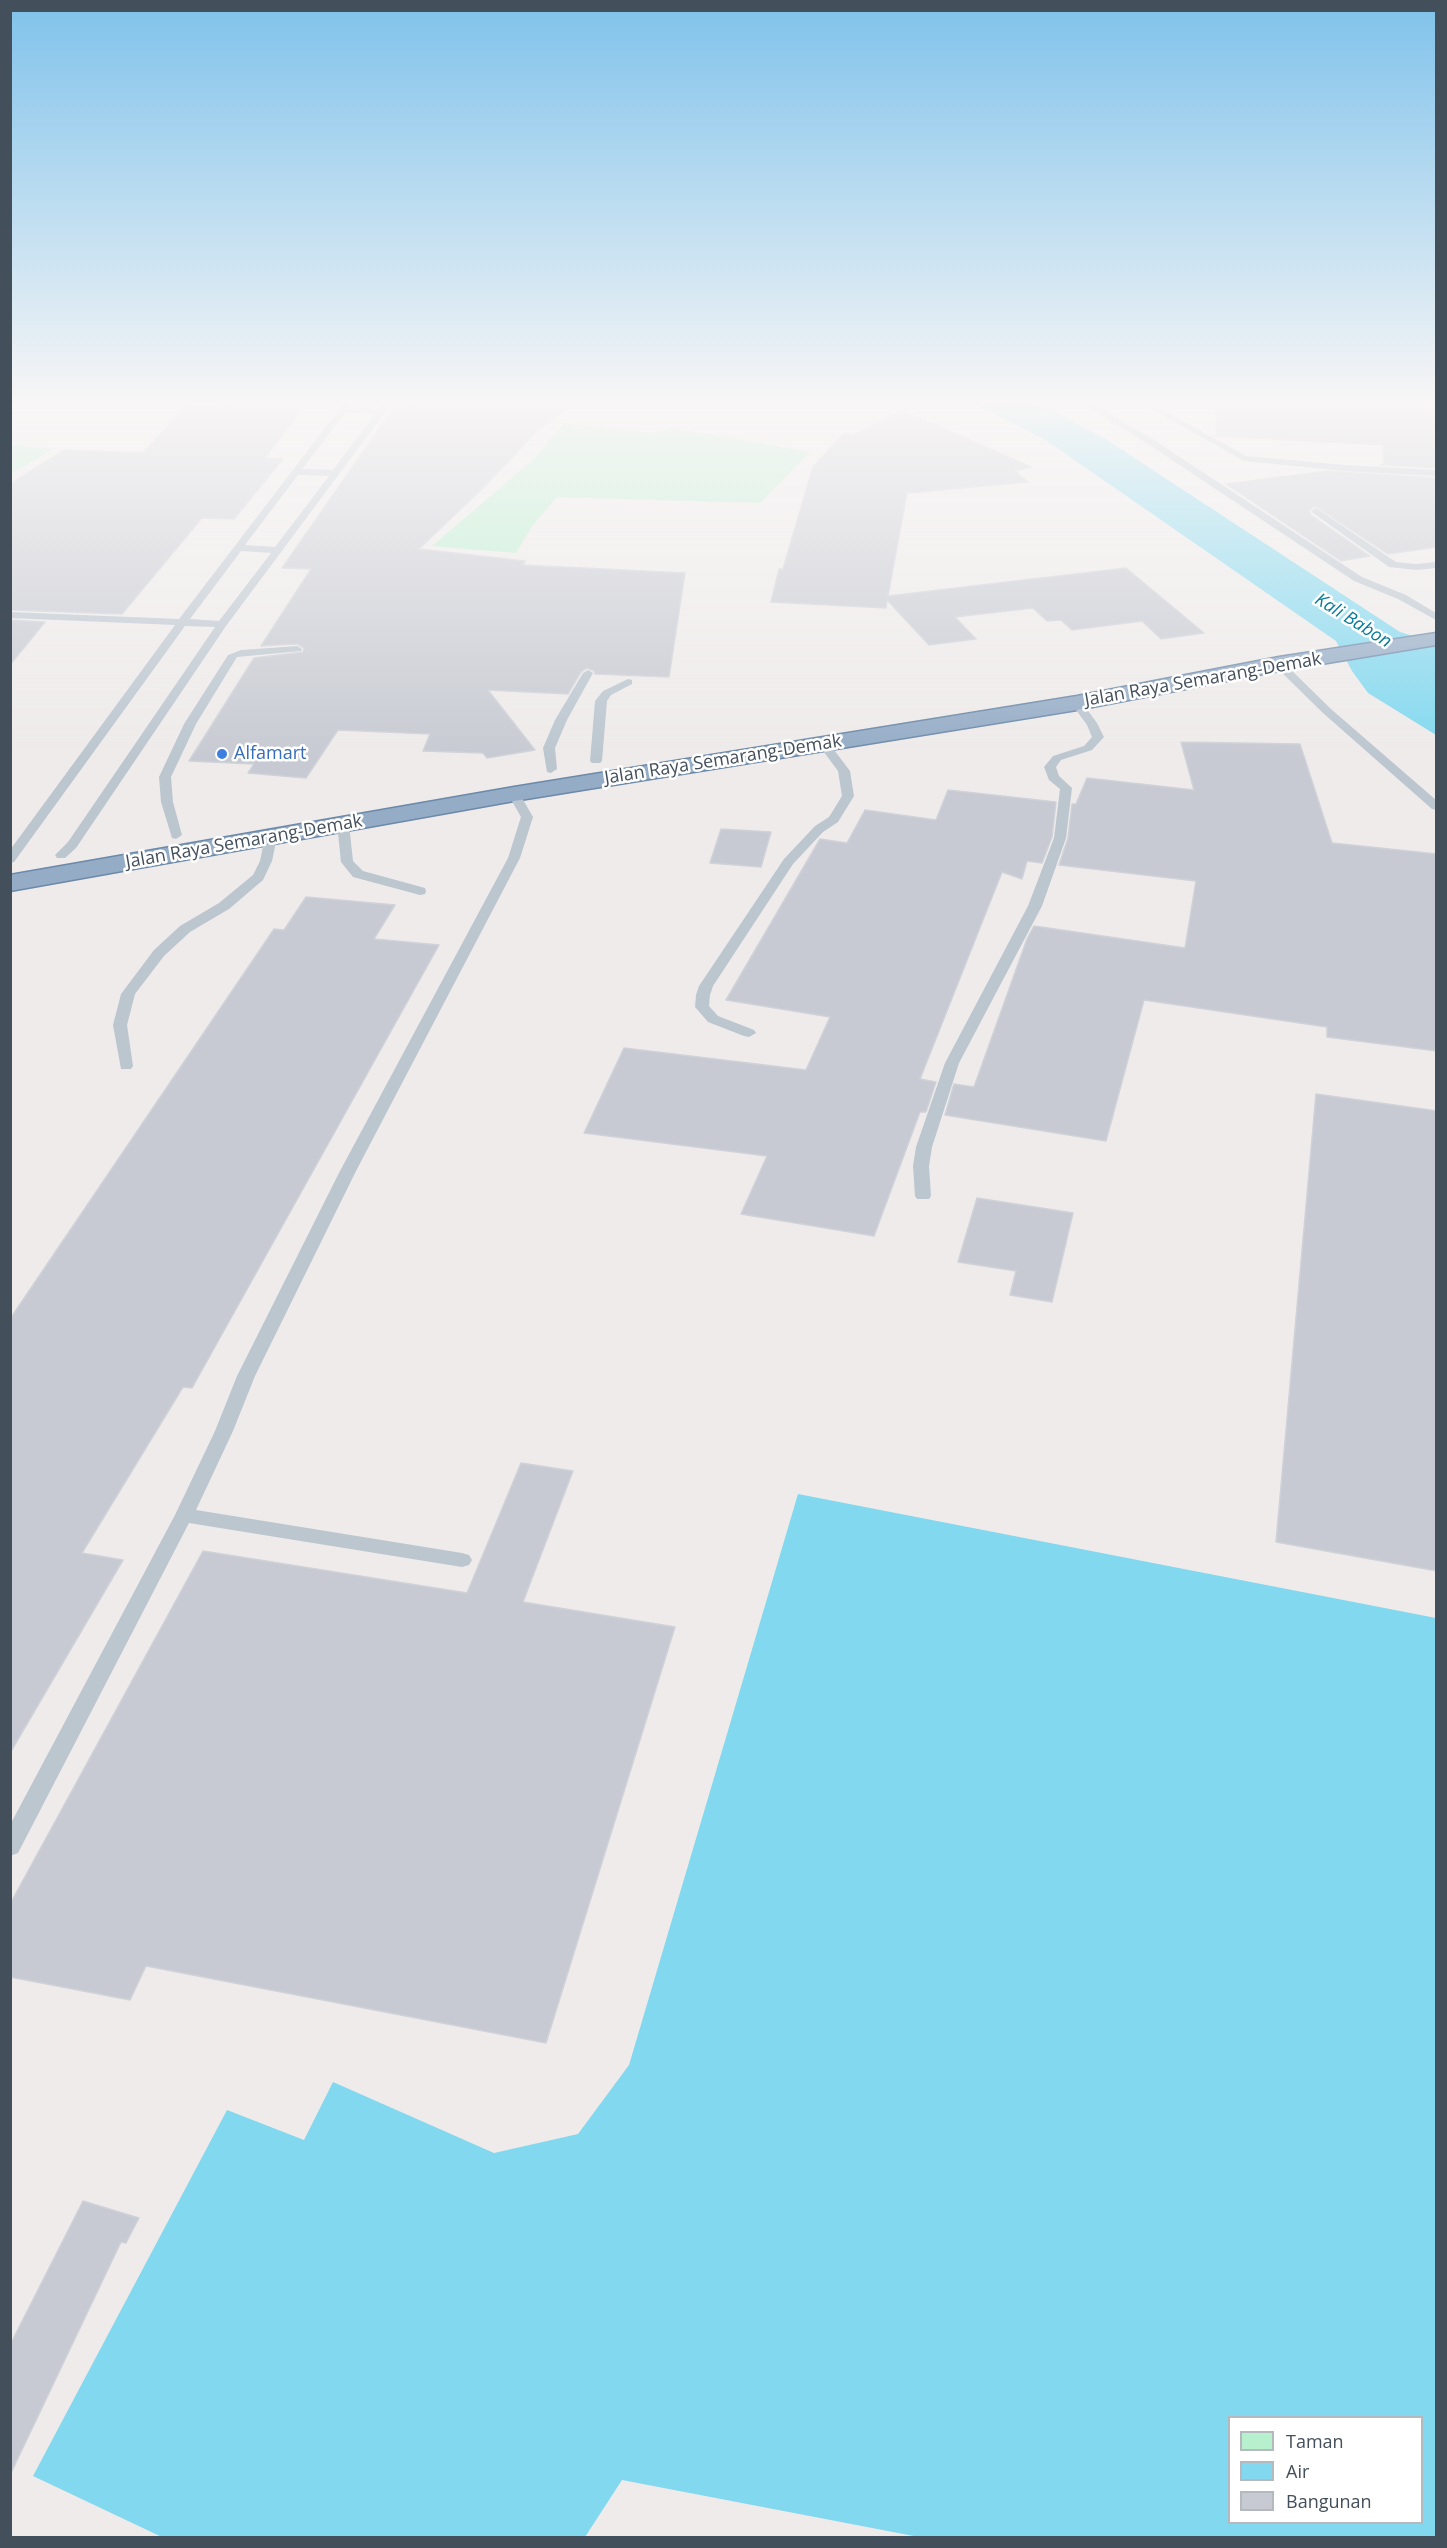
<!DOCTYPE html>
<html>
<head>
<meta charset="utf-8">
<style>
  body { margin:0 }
  #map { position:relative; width:1447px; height:2548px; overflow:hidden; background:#efebeb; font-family:"Open Sans",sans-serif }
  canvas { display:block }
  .frame { position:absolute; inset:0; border:12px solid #434f5a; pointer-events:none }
  .legend { position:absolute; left:1228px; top:2416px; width:195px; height:108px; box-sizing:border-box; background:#fff; border:2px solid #b4b9bd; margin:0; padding:8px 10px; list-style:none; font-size:18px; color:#434f5a }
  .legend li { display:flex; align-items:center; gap:12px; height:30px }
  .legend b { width:30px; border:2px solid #b4b9bd }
</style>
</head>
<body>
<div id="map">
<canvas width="1447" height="2548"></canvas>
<div class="frame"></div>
<ul class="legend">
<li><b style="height:16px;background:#b6f0cd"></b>Taman</li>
<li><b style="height:16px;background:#81d8ef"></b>Air</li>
<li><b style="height:16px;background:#c7cad2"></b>Bangunan</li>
</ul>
</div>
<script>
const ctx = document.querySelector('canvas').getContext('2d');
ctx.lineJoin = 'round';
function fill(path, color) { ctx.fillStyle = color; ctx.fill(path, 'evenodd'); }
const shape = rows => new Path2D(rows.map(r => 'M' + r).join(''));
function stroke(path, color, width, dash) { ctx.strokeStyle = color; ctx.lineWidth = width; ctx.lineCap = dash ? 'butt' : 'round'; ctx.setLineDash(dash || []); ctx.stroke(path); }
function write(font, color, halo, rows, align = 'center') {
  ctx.font = font + ' "Open Sans",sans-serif'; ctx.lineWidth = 5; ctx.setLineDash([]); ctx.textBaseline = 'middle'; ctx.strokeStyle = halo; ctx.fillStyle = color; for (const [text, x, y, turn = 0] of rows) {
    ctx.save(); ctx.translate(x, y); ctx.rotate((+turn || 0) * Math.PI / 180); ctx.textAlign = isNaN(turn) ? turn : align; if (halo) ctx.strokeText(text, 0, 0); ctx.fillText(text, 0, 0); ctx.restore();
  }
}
const green = shape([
  [564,423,651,433,671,428,810,452,760,503,557,497,532,526,516,553,432,546,533,460],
  [10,445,11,445,53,449,11,474]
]);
const water = shape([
  [974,403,1027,403,1052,410,1107,440,1400,632,1436,643,1436,735,1368,693,1352,671,1336,641,1047,441],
  [798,1494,1436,1618,1436,2537,919,2537,622,2480,585,2537,164,2538,33,2476,227,2110,304,2140,333,2082,494,2153,578,2134,629,2065],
  [1230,2418,1422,2418,1422,2522,1230,2522]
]);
const building = shape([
  [419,403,575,403,539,429,483,488,419,549,525,561,523,565,685,573,669,677,595,674,594,671,587,668,581,672,568,694,488,690,535,750,487,758,483,753,423,751,430,734,338,730,306,778,248,773,254,764,189,761,254,658,303,652,304,648,297,644,261,646,311,569,282,568,393,409,419,403],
  [1216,403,1437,403,1437,468,1380,465,1384,464,1383,445,1216,436,1216,403],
  [187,404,303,408,265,458,283,459,234,519,202,518,122,614,10,610,10,484,64,450,143,453,187,404],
  [902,410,1031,467,1015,471,1028,482,907,493,888,596,1126,568,1204,633,1161,639,1142,621,1072,630,1061,620,1047,621,1033,608,955,617,976,639,929,645,887,600,886,608,771,602,779,569,783,569,813,467,844,433,854,435,902,410],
  [1327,471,1437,478,1437,547,1388,554,1315,506,1309,511,1311,515,1370,556,1341,561,1226,484,1327,471],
  [10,620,45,622,10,665,10,620],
  [1181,742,1300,744,1332,843,1437,854,1437,1051,1327,1037,1327,1027,1144,1000,1106,1141,945,1115,954,1084,974,1087,1027,939,1034,926,1185,948,1196,881,1059,865,1068,838,1072,804,1076,804,1087,778,1194,790,1181,742],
  [948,790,1056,802,1052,837,1042,863,1027,861,1022,879,1002,872,920,1079,936,1082,926,1112,920,1112,874,1236,741,1214,767,1156,584,1133,624,1048,806,1070,830,1017,726,1000,820,839,847,843,865,810,936,820,948,790],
  [721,829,771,832,761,867,710,863,721,829],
  [306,897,395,905,374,939,439,945,192,1388,183,1387,82,1553,123,1560,10,1753,10,1319,274,929,284,930,306,897],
  [1316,1094,1437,1111,1437,1571,1276,1542,1316,1094],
  [977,1198,1073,1213,1052,1302,1010,1295,1016,1271,958,1262,977,1198],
  [521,1463,573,1471,523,1602,675,1627,546,2043,146,1966,130,2000,10,1977,10,1904,203,1551,467,1593,521,1463],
  [83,2201,139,2218,126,2243,121,2242,10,2475,10,2345,83,2201]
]);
const service = shape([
  [344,403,352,403,349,408,379,409,384,403,392,403,226,626,76,848,65,858,57,858,55,855,68,842,215,627,185,626,14,862,10,863,10,850,175,625,10,618,10,612,179,619,344,403],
  [345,413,375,414,333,470,302,469,345,413],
  [298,475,329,476,275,547,245,545,298,475],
  [241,551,271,553,219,621,190,619,241,551],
  [1082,403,1091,403,1151,438,1362,577,1406,595,1436,613,1436,620,1398,599,1354,581,1145,442,1082,403],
  [1141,403,1150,403,1246,456,1345,465,1436,470,1436,476,1345,471,1244,461,1141,403],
  [1316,508,1396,562,1416,564,1436,562,1436,568,1416,570,1389,567,1313,513,1311,511,1316,508],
  [297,646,302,649,301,651,237,657,196,724,171,777,173,802,182,835,176,839,172,838,161,802,159,777,184,724,228,655,241,650,297,646],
  [1279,661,1283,662,1331,709,1436,800,1436,810,1432,809,1323,713,1275,666,1275,662,1279,661],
  [588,670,593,673,567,720,555,748,557,769,551,773,547,772,543,748,555,720,583,673,588,670],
  [628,679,632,680,632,684,611,695,607,701,602,761,600,763,592,763,590,761,595,701,603,691,628,679],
  [1077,700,1081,701,1097,723,1104,737,1092,750,1061,760,1056,767,1059,776,1072,788,1066,838,1042,906,959,1063,932,1147,929,1166,931,1196,929,1199,917,1199,915,1196,913,1166,916,1147,945,1063,1028,906,1054,838,1060,789,1049,780,1044,767,1053,756,1084,746,1092,737,1087,725,1071,703,1077,700],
  [824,741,828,742,850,771,854,796,838,822,823,832,793,864,713,986,710,995,709,1006,718,1016,754,1030,756,1033,749,1037,744,1036,708,1022,695,1007,696,995,699,986,784,859,815,826,829,817,842,796,838,771,818,744,824,741],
  [514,790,518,791,533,817,520,858,356,1171,255,1376,233,1431,196,1510,462,1553,469,1555,472,1560,469,1565,462,1567,189,1523,18,1853,10,1856,10,1825,175,1515,215,1431,237,1376,340,1171,508,858,521,817,508,794,514,790],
  [343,820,349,824,353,861,363,871,425,888,426,891,425,894,420,895,353,877,341,862,337,824,343,820],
  [271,833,277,837,272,861,263,880,229,909,190,932,164,956,135,994,127,1025,133,1066,131,1069,121,1069,113,1025,121,994,154,950,180,926,219,903,253,875,260,861,265,837,271,833]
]);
const trunk = shape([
  [1436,633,1436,645,1279,671,1077,710,514,801,10,891,10,875,514,787,1077,696,1279,657,1436,633]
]);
const markers = [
  [222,754,6,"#3f7fe0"]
];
const farWaternames = [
  ["Kali Babon",1353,621,32]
];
const farStreetnames = [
  ["Jalan Raya Semarang-Demak",1203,680,-10],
  ["Jalan Raya Semarang-Demak",723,760,-9],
  ["Jalan Raya Semarang-Demak",244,842,-10]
];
const farShopnames = [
  ["Alfamart",234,754]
];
fill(green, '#b6f0cd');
fill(water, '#81d8ef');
fill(building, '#c7cad2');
stroke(building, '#cfd2d8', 1.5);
stroke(trunk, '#6c89a9', 3);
fill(service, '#bbc6cf');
fill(trunk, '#94acc6');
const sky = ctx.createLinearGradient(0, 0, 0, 759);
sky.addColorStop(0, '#7fc2eb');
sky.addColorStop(0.53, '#f8f6f6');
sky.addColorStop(1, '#f8f6f600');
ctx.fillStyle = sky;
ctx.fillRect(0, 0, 1447, 759);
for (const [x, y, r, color] of markers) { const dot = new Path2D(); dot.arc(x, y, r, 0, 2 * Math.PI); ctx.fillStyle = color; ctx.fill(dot); stroke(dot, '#fff', 2); }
write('italic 18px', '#077b9b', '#fff', farWaternames);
write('18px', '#434f5a', '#fff', farStreetnames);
write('18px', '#366cbe', '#fff', farShopnames, 'left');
</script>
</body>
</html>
